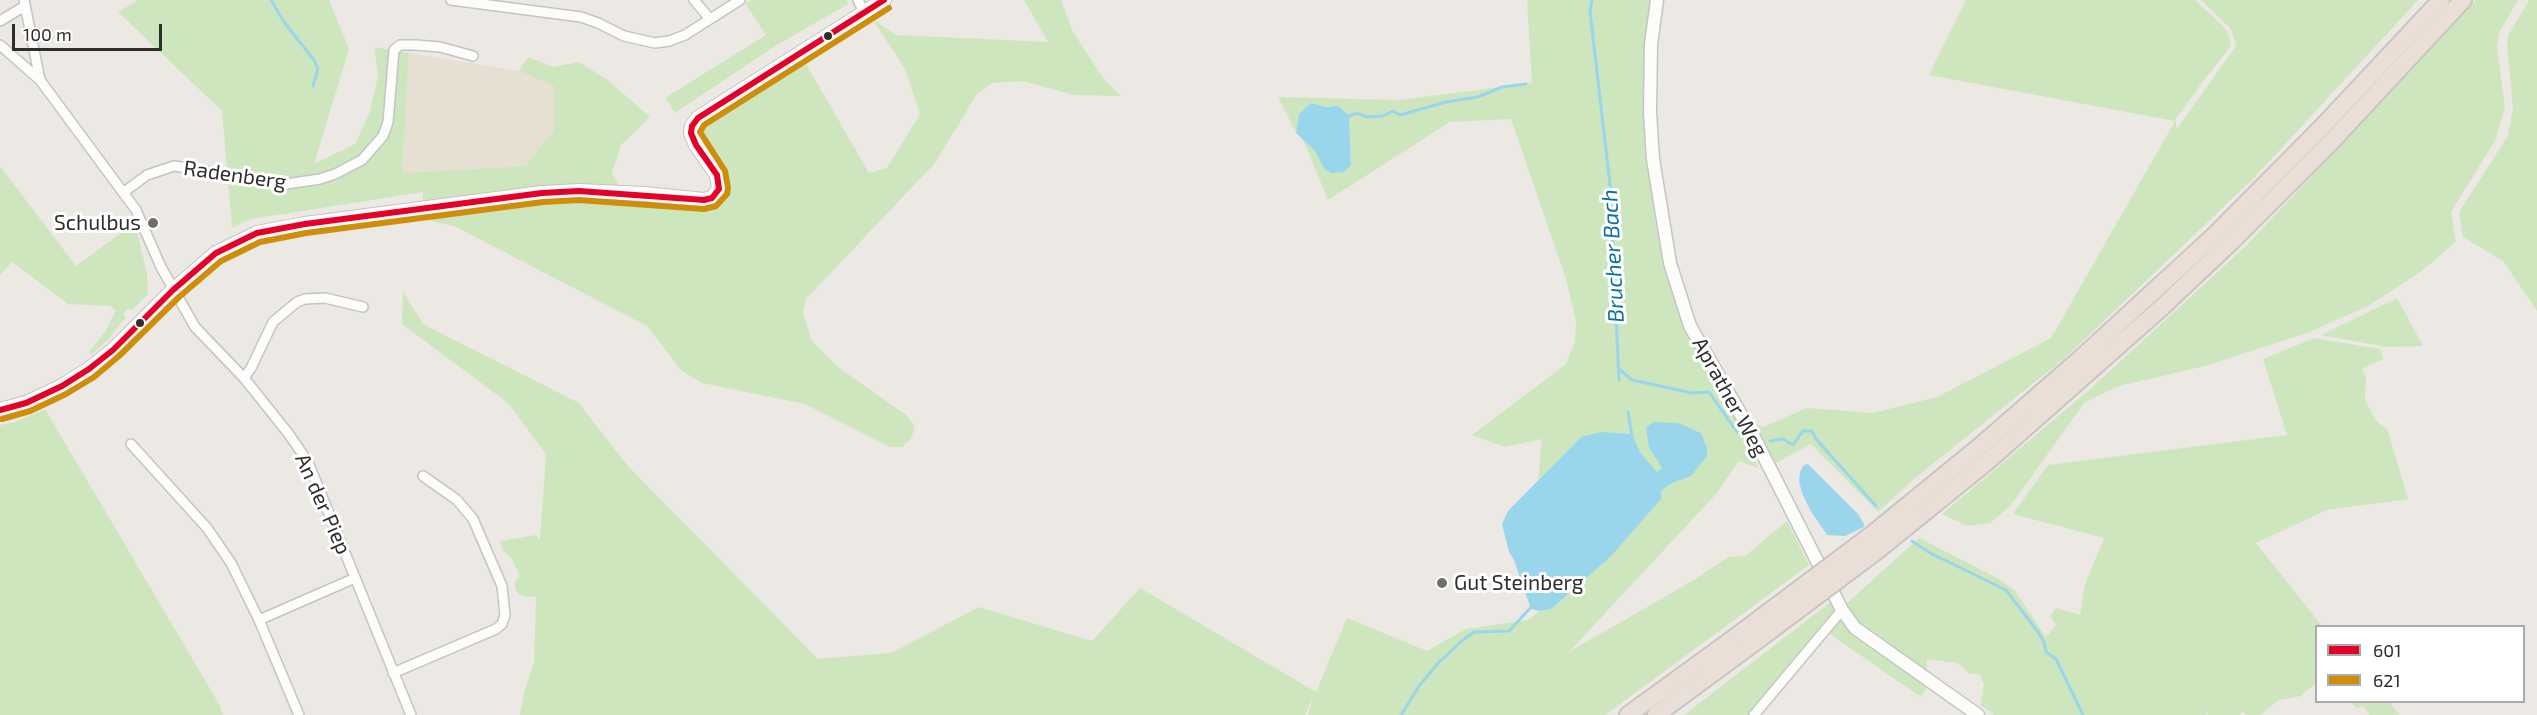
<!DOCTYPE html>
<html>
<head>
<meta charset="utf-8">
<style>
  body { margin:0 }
  #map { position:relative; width:2537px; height:715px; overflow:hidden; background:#ece8e4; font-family:"Exo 2",sans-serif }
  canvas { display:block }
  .legend { position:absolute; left:2315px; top:625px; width:210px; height:78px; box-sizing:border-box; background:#fff; border:2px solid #ababab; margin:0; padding:8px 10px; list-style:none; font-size:18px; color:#2e2e2e }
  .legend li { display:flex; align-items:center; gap:12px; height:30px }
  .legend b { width:30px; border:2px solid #ababab }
  .scale { position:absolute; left:12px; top:24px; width:150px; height:27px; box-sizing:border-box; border:3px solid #2e2e2e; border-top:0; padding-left:8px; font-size:18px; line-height:21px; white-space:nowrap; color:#2e2e2e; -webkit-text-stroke:4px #fff; paint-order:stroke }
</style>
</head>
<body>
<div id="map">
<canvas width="2537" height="715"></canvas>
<ul class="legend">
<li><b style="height:8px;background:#e4002b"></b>601</li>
<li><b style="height:8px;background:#cf8e09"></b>621</li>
</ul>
<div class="scale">100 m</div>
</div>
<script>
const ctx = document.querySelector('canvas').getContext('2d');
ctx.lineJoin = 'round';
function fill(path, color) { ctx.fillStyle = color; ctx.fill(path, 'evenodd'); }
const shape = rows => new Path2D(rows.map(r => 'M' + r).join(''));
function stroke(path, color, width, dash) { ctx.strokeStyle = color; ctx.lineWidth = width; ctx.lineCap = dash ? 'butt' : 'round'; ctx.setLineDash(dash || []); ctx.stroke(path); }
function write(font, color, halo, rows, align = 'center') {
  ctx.font = font + ' "Exo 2",sans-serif'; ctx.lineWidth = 6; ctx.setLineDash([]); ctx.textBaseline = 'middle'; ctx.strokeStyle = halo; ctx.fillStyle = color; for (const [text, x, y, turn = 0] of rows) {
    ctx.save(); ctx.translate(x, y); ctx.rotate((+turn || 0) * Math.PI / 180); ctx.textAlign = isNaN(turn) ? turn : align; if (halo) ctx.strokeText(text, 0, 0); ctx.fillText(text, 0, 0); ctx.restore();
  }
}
const education = shape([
  [409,53,519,71,554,86,554,130,525,166,402,173]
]);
const green = shape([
  [138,0,329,0,349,49,314,164,355,144,370,112,378,76,374,47,409,53,402,173,525,166,554,130,554,86,519,71,528,57,553,67,579,62,609,81,650,117,621,145,612,173,628,202,711,209,723,200,730,185,715,152,703,134,704,128,712,119,805,62,869,173,887,168,920,114,905,69,873,20,897,35,1048,42,1024,0,1061,0,1073,32,1103,78,1121,96,1074,95,1023,81,992,83,977,94,935,163,806,299,803,313,812,341,838,367,906,415,915,426,911,439,902,447,890,447,805,404,702,383,681,370,647,326,454,226,422,219,423,192,251,219,232,228,222,111,118,12],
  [751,0,847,0,848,4,777,45,675,113,665,98,766,35,745,3],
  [1527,0,1651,0,1647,20,1645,146,1656,227,1677,308,1741,423,1758,468,1739,461,1716,494,1569,652,1692,581,1728,557,1745,556,1787,521,1809,565,1605,715,1308,715,1313,698,1305,715,520,715,525,689,534,663,536,597,522,596,515,590,515,582,520,576,511,558,502,549,500,541,536,535,540,540,546,454,508,403,402,324,403,291,423,324,579,403,627,465,818,659,891,653,979,607,1092,641,1140,588,1316,692,1347,618,1427,651,1466,629,1528,620,1540,611,1551,609,1660,491,1672,483,1691,476,1649,448,1662,468,1657,472,1640,452,1632,434,1581,437,1538,480,1542,439,1505,447,1472,435,1566,364,1575,342,1576,321,1566,279,1511,119,1450,122,1328,200,1303,139,1315,151,1324,169,1351,165,1349,116,1332,106,1325,107,1311,103,1299,114,1296,133,1278,97,1400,100,1532,83],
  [1966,0,2195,0,2222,25,2229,35,2231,46,2201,84,2175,120,2177,129,2236,46,2231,29,2201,0,2418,0,2255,177,2066,357,1914,479,1878,512,1811,444,1776,463,1755,424,1763,427,1807,408,1873,413,1937,397,2051,338,2175,121,1929,75],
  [2476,0,2518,0,2500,31,2497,47,2505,107,2496,139,2451,212,2456,242,2422,271,2368,306,2307,333,2205,366,2119,386,2085,402,2011,505,1990,523,1967,526,1942,514,2088,391,2247,245],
  [2529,0,2537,0,2537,311,2503,261,2463,237,2459,212,2508,136,2513,108,2507,46,2508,36],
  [0,166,76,266,129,227,136,228,147,273,148,294,132,310,128,308,123,314,126,317,106,342,91,355,89,352,105,332,116,311,110,306,68,304,12,262,0,275],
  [2397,298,2423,346,2387,347,2321,335],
  [2314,338,2380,349,2383,359,2362,369,2366,377,2365,400,2375,419,2382,426,2387,428,2408,499,2327,510,2256,543,2322,626,2316,626,2316,683,2301,696,2279,700,2260,715,2247,715,2243,712,2239,715,2208,715,2208,712,2205,715,1994,715,1981,705,1984,684,1979,674,1970,674,1958,663,1927,659,1927,687,1921,697,1828,633,1757,715,1684,715,1832,601,1846,604,1919,538,1999,579,2015,591,2046,637,2056,625,2050,616,2056,608,2080,615,2085,584,2104,538,2013,514,2048,465,2287,435,2263,359],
  [45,409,219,704,223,715,0,715,0,425,16,422],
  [2351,702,2389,702,2400,715,2370,715,2363,706,2357,708]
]);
const water = shape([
  [1311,103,1325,107,1338,106,1349,116,1351,165,1344,172,1331,173,1324,169,1315,151,1296,133,1299,114],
  [1653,422,1678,423,1701,433,1707,448,1707,456,1691,476,1672,483,1661,491,1661,499,1611,556,1551,609,1540,611,1531,609,1514,560,1509,552,1502,524,1508,511,1581,437,1601,432,1632,434,1640,452,1657,472,1662,468,1649,448,1646,428],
  [1808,464,1858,514,1864,524,1864,527,1845,536,1827,535,1810,510,1802,493,1799,481,1800,472,1804,465]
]);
const stream = shape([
  [271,0,284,22,314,60,318,69,313,86],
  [1592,0,1590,11,1610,185,1619,380],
  [1349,116,1357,113,1367,117,1383,116,1393,111,1400,115,1446,102,1478,97,1502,87,1526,84],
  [1619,369,1632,380,1692,393,1709,392,1737,432],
  [1628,412,1632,436],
  [1770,441,1783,439,1793,445,1803,431,1812,431,1816,439,1876,506],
  [1912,541,1930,553,2006,590,2038,632,2044,642,2046,652,2056,659,2083,715],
  [1401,715,1419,686,1438,663,1463,640,1474,632,1509,631,1533,605]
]);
const minor = shape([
  [24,0,40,80,136,210,161,267,195,327,244,378,288,433,308,462,411,715],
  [451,0,581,17,598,23,624,36,655,43,669,41,685,35,740,0],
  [694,0,710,19],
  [858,0,864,12],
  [0,21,25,6],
  [0,45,40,80],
  [124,192,147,175,174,166,286,184,320,179,335,174,362,160,383,136,388,122,394,50,400,45,416,45,440,47,473,56],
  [244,378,251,368,273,322,297,302,305,299,325,298,363,307],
  [131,444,207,528,231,563,259,620,299,715],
  [259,620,355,578],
  [393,673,496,629,502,624,505,615,502,586,473,519,457,500,423,476],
  [1754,715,1842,610]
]);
const tertiary = shape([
  [1657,0,1651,44,1650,112,1653,159,1670,263,1690,326,1755,439,1842,610,1855,628,1978,715]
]);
const secondary = shape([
  [0,410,26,403,62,386,89,369,113,350,173,290,216,253,257,233,305,224,542,193,579,191,645,194,704,200,712,198,719,189,717,175,696,145,691,133,692,126,698,118,884,0]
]);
const motorway = shape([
  [1979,447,2081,358,2216,234,2322,127,2441,0],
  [1989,460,2160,309,2231,242,2331,142,2463,0],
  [1628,715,1734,638],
  [1656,715,1743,651]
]);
const motorwayBridge = shape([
  [1734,638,1870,536,1979,447],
  [1743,651,1878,550,1989,460]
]);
const bus1 = shape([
  [0,410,26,403,62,386,89,369,113,350,173,290,216,253,257,233,305,224,542,193,579,191,704,200,712,198,719,189,717,175,696,145,691,133,692,126,698,118,884,0]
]);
const bus2 = shape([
  [2,419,30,411,66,394,94,377,119,356,179,297,221,261,260,242,306,233,543,202,579,200,704,209,716,206,727,194,728,188,725,171,700,132,704,125,889,8]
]);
const markers = [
  [828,36,5,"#2e2e2e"],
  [153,223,6,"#706f6e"],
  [140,323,5,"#2e2e2e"],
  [1442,583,6,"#706f6e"]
];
const streetNames = [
  ["Radenberg",235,175,8],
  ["Aprather Weg",1730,397,61],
  ["An der Piep",323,504,66]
];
const poiNames = [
  ["Schulbus",141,223],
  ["Gut Steinberg",1454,583,"left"]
];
const waterNames = [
  ["Brucher Bach",1613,256,-93]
];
fill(education, '#e6e0d3');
fill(green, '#cee6be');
fill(water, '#99d6ec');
stroke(stream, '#99d6ec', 3);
stroke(minor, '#c5c4c5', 12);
stroke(tertiary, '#c5c4c5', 15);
stroke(secondary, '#c5c4c5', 16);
stroke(motorway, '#c6c5c4', 20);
stroke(minor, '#fcfcfb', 9);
stroke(tertiary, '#fcfcfb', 12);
stroke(secondary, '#fcfcfb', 14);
stroke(motorway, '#eadfd6', 16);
stroke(motorwayBridge, '#c6c5c4', 20, []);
stroke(motorwayBridge, '#eadfd6', 16);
stroke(bus1, '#e4002b', 6);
stroke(bus2, '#cf8e09', 6);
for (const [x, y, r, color] of markers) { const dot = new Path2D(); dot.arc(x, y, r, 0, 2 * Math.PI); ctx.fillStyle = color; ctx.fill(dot); stroke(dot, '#fff', 2); }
write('21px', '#2e2e2e', '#fff', streetNames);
write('21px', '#2e2e2e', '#fff', poiNames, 'right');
write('italic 22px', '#0d6fa3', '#fff', waterNames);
</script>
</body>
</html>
